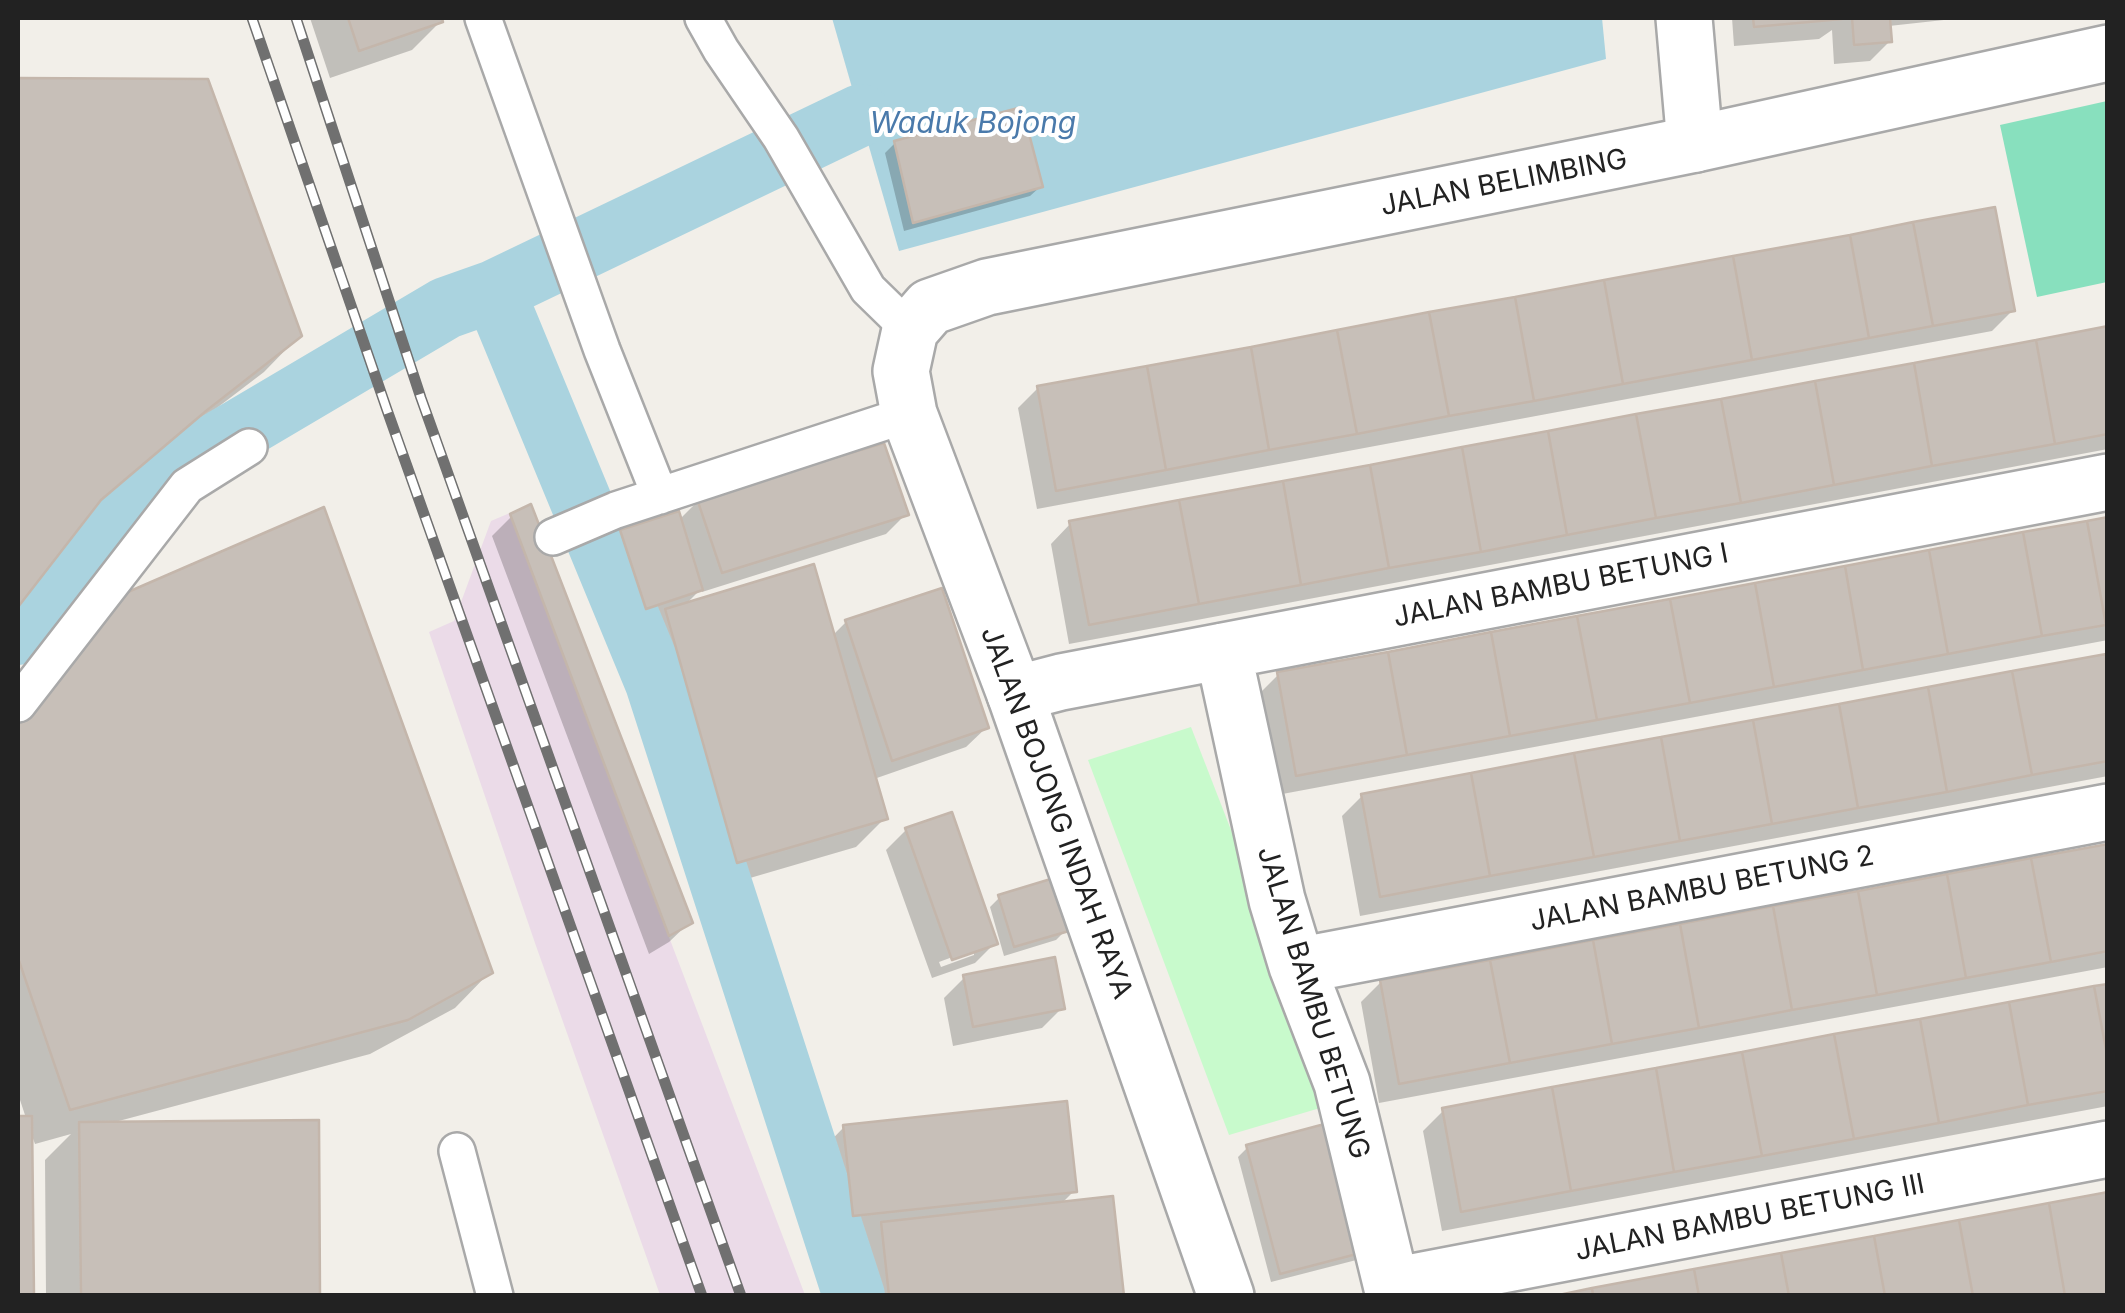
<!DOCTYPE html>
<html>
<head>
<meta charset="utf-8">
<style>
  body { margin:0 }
  #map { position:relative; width:2125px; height:1313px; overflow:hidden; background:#f2efe9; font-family:Inter,sans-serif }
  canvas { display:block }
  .frame { position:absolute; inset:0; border:20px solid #222; pointer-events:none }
</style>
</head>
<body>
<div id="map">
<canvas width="2125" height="1313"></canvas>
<div class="frame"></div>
</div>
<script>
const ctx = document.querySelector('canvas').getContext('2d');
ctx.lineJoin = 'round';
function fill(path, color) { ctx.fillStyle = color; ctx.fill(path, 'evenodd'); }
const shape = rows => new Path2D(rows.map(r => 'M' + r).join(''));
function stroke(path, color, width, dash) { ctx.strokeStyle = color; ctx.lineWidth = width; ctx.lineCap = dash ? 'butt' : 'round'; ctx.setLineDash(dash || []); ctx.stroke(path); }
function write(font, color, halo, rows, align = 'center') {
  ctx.font = font + ' Inter,sans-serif'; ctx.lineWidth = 8; ctx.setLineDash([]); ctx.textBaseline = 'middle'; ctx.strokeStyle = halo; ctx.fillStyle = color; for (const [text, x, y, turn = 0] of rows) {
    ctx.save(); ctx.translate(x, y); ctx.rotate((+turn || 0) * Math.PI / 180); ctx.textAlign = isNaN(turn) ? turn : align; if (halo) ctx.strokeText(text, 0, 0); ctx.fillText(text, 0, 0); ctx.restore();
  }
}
const industrial = shape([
  [531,504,693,923,669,937,805,1295,660,1295,535,943,429,632,454,621,491,521]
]);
const park = shape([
  [1191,727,1337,1103,1229,1135,1088,760]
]);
const pitch = shape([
  [2107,101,2107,282,2037,297,2000,125]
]);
const water = shape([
  [832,18,1602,18,1606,59,899,251]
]);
const shadow = shape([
  [310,18,439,18,440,22,412,50,330,78],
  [1732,18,1962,18,1889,26,1890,41,1870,61,1834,64,1832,30,1819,39,1734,46],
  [18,80,206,82,299,336,264,372,167,446,87,514,18,603],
  [895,143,1040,187,1030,196,904,231,885,153],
  [2012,311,1992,331,1037,509,1018,408,1038,388],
  [2108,329,2108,449,1069,644,1051,544,1071,523],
  [698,501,906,514,886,534,702,592,701,589,684,606,832,636,846,622,987,727,966,747,874,779,885,818,856,847,709,890,637,640,661,616,626,627,602,552,622,532,679,520],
  [512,516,690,922,669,942,649,954,492,536],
  [2108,520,2108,640,1277,795,1258,695,1278,675],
  [2108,656,2108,776,1360,916,1342,816,1362,796],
  [18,719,490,972,455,1008,370,1054,115,1122,318,1296,46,1296,45,1160,71,1134,35,1144,31,1133,31,1296,18,1296,18,1118,26,1118,18,1094],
  [906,830,995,943,975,963,932,978,886,850],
  [974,949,974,955,941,967,939,962],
  [2108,847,2108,967,1379,1103,1361,1002,1381,982],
  [1000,897,1066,930,1056,940,1004,956,990,907],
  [964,978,1062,1008,1042,1028,953,1046,944,998],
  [2108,986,2108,1106,1442,1231,1423,1131,1443,1111],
  [844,1127,1074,1191,1061,1204,1121,1296,858,1296,853,1254,867,1239,825,1244,816,1156],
  [1248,1147,1368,1257,1271,1282,1238,1157]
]);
const canal = shape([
  [494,291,656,683,854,1296],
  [18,634,160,477,446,308,494,291,861,115]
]);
const building = shape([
  [348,18,442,18,443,22,359,51,348,18],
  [1753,18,1842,18,1842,19,1754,27,1753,18],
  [1852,18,1890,18,1892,42,1854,45,1852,18],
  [18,78,208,79,302,336,206,411,101,500,18,607,18,78],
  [1022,107,1043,187,913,223,894,141,1022,107],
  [1995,207,2015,311,1933,326,1913,222,1995,207],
  [1913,222,1933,326,1869,338,1850,235,1913,222],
  [1850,235,1869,338,1752,360,1733,256,1850,235],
  [1733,256,1752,360,1623,384,1604,280,1733,256],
  [1604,280,1623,384,1534,401,1515,297,1604,280],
  [1515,297,1534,401,1449,416,1429,312,1515,297],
  [1429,312,1449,416,1357,434,1337,330,1429,312],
  [2108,326,2108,434,2055,444,2036,340,2108,326],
  [1337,330,1357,434,1269,450,1251,347,1337,330],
  [2036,340,2055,444,1932,466,1914,363,2036,340],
  [1251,347,1269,450,1166,470,1147,366,1251,347],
  [1914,363,1932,466,1834,485,1815,381,1914,363],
  [1147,366,1166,470,1056,491,1037,386,1147,366],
  [1815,381,1834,485,1741,503,1721,399,1815,381],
  [1721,399,1741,503,1656,518,1636,414,1721,399],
  [1636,414,1656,518,1567,535,1548,431,1636,414],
  [1548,431,1567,535,1481,552,1462,447,1548,431],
  [884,443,909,515,722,573,697,499,884,443],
  [1462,447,1481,552,1389,568,1370,465,1462,447],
  [1370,465,1389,568,1301,585,1283,481,1370,465],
  [1283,481,1301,585,1199,604,1179,500,1283,481],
  [1179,500,1199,604,1089,625,1069,521,1179,500],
  [531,504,693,923,669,936,510,514,531,504],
  [324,507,493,973,408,1020,70,1110,18,958,18,724,121,595,324,507],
  [679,511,703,590,646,609,620,530,679,511],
  [2108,517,2108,625,2106,625,2087,521,2108,517],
  [2087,521,2106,625,2042,636,2023,532,2087,521],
  [2023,532,2042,636,1948,654,1929,550,2023,532],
  [1929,550,1948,654,1863,670,1845,566,1929,550],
  [814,564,888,819,737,863,665,609,814,564],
  [1845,566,1863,670,1774,687,1755,583,1845,566],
  [1755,583,1774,687,1690,703,1670,599,1755,583],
  [942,588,989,728,892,761,845,620,942,588],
  [1670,599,1690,703,1597,720,1577,616,1670,599],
  [1577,616,1597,720,1510,736,1491,632,1577,616],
  [1491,632,1510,736,1407,755,1388,652,1491,632],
  [1388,652,1407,755,1296,776,1277,672,1388,652],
  [2106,654,2108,761,2032,775,2012,671,2106,654],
  [2012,671,2032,775,1947,792,1928,687,2012,671],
  [1928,687,1947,792,1858,808,1839,704,1928,687],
  [1839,704,1858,808,1772,824,1753,720,1839,704],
  [1753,720,1772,824,1680,841,1661,737,1753,720],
  [1661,737,1680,841,1594,857,1574,753,1661,737],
  [1574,753,1594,857,1490,876,1471,773,1574,753],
  [1471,773,1490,876,1380,897,1361,794,1471,773],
  [952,812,998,944,952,960,905,828,952,812],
  [2108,844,2108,951,2051,962,2031,858,2108,844],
  [2031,858,2051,962,1966,978,1947,874,2031,858],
  [1947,874,1966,978,1877,995,1858,891,1947,874],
  [1054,878,1069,931,1014,947,998,895,1054,878],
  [1858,891,1877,995,1792,1010,1773,906,1858,891],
  [1773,906,1792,1010,1699,1028,1680,924,1773,906],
  [1680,924,1699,1028,1612,1044,1593,940,1680,924],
  [1593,940,1612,1044,1510,1063,1490,960,1593,940],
  [1055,957,1065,1009,973,1027,963,975,1055,957],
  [1490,960,1510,1063,1399,1084,1380,980,1490,960],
  [2108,984,2108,1060,2094,986,2108,984],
  [2094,986,2108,1060,2108,1091,2028,1105,2009,1002,2094,986],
  [2009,1002,2028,1105,1939,1123,1920,1019,2009,1002],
  [1920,1019,1939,1123,1854,1139,1834,1034,1920,1019],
  [1834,1034,1854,1139,1762,1156,1742,1052,1834,1034],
  [1742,1052,1762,1156,1674,1172,1656,1068,1742,1052],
  [1656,1068,1674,1172,1571,1191,1552,1087,1656,1068],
  [1552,1087,1571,1191,1461,1212,1442,1108,1552,1087],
  [1067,1101,1077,1192,853,1216,843,1125,1067,1101],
  [18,1116,32,1116,34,1296,18,1296,18,1116],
  [1347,1118,1380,1248,1280,1274,1246,1145,1347,1118],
  [319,1120,320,1296,81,1296,79,1122,319,1120],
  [2108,1192,2108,1296,2065,1296,2049,1203,2108,1192],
  [1113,1196,1124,1296,889,1296,881,1222,1113,1196],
  [2049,1203,2065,1296,1973,1296,1959,1220,2049,1203],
  [1959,1220,1973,1296,1885,1296,1874,1236,1959,1220],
  [1874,1236,1885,1296,1789,1296,1781,1253,1874,1236],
  [1781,1253,1789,1296,1699,1296,1694,1269,1781,1253],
  [1694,1269,1699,1296,1593,1296,1592,1288,1694,1269],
  [1592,1288,1593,1296,1554,1296,1592,1288]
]);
const service = shape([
  [483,18,602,350,660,496],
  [703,18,721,50,781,138,868,289,910,330],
  [553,537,616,510,909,414],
  [18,704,187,486,249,447],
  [457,1151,495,1296]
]);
const minor = shape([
  [1684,18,1695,144],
  [1223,651,1277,900,1297,966,1342,1083,1394,1296],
  [1015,694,1061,682,2108,482],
  [1297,966,2108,812],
  [1392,1286,2108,1149]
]);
const tertiary = shape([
  [1226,1296,1015,694,909,414,901,371,910,330,930,307,987,287,1695,144,2108,53]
]);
const rail = shape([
  [252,18,387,410,702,1296],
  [296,18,421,398,741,1296]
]);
const streetNames = [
  ["JALAN BELIMBING",1504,183,-11],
  ["JALAN BAMBU BETUNG I",1561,586,-11],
  ["JALAN BOJONG INDAH RAYA",1056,813,70],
  ["JALAN BAMBU BETUNG 2",1702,889,-11],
  ["JALAN BAMBU BETUNG",1313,1003,73],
  ["JALAN BAMBU BETUNG III",1750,1218,-11]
];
const waterNames = [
  ["Waduk Bojong",973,124]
];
fill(industrial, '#ebdbe8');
fill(park, '#c8facc');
fill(pitch, '#88e0be');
fill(water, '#aad3df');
fill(shadow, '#0003');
stroke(canal, '#aad3df', 62);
fill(building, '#c7bfb8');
stroke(building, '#c4b6ab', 2.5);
stroke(service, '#a9a9a9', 40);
stroke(minor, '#a9a9a9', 60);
stroke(tertiary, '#a9a9a9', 60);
stroke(service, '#fff', 35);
stroke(minor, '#fff', 55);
stroke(tertiary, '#fff', 55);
stroke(rail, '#707070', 11);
stroke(rail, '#fff', 8, [22]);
write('28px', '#222', '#fff', streetNames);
write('italic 30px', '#4a7aab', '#fff', waterNames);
</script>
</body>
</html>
